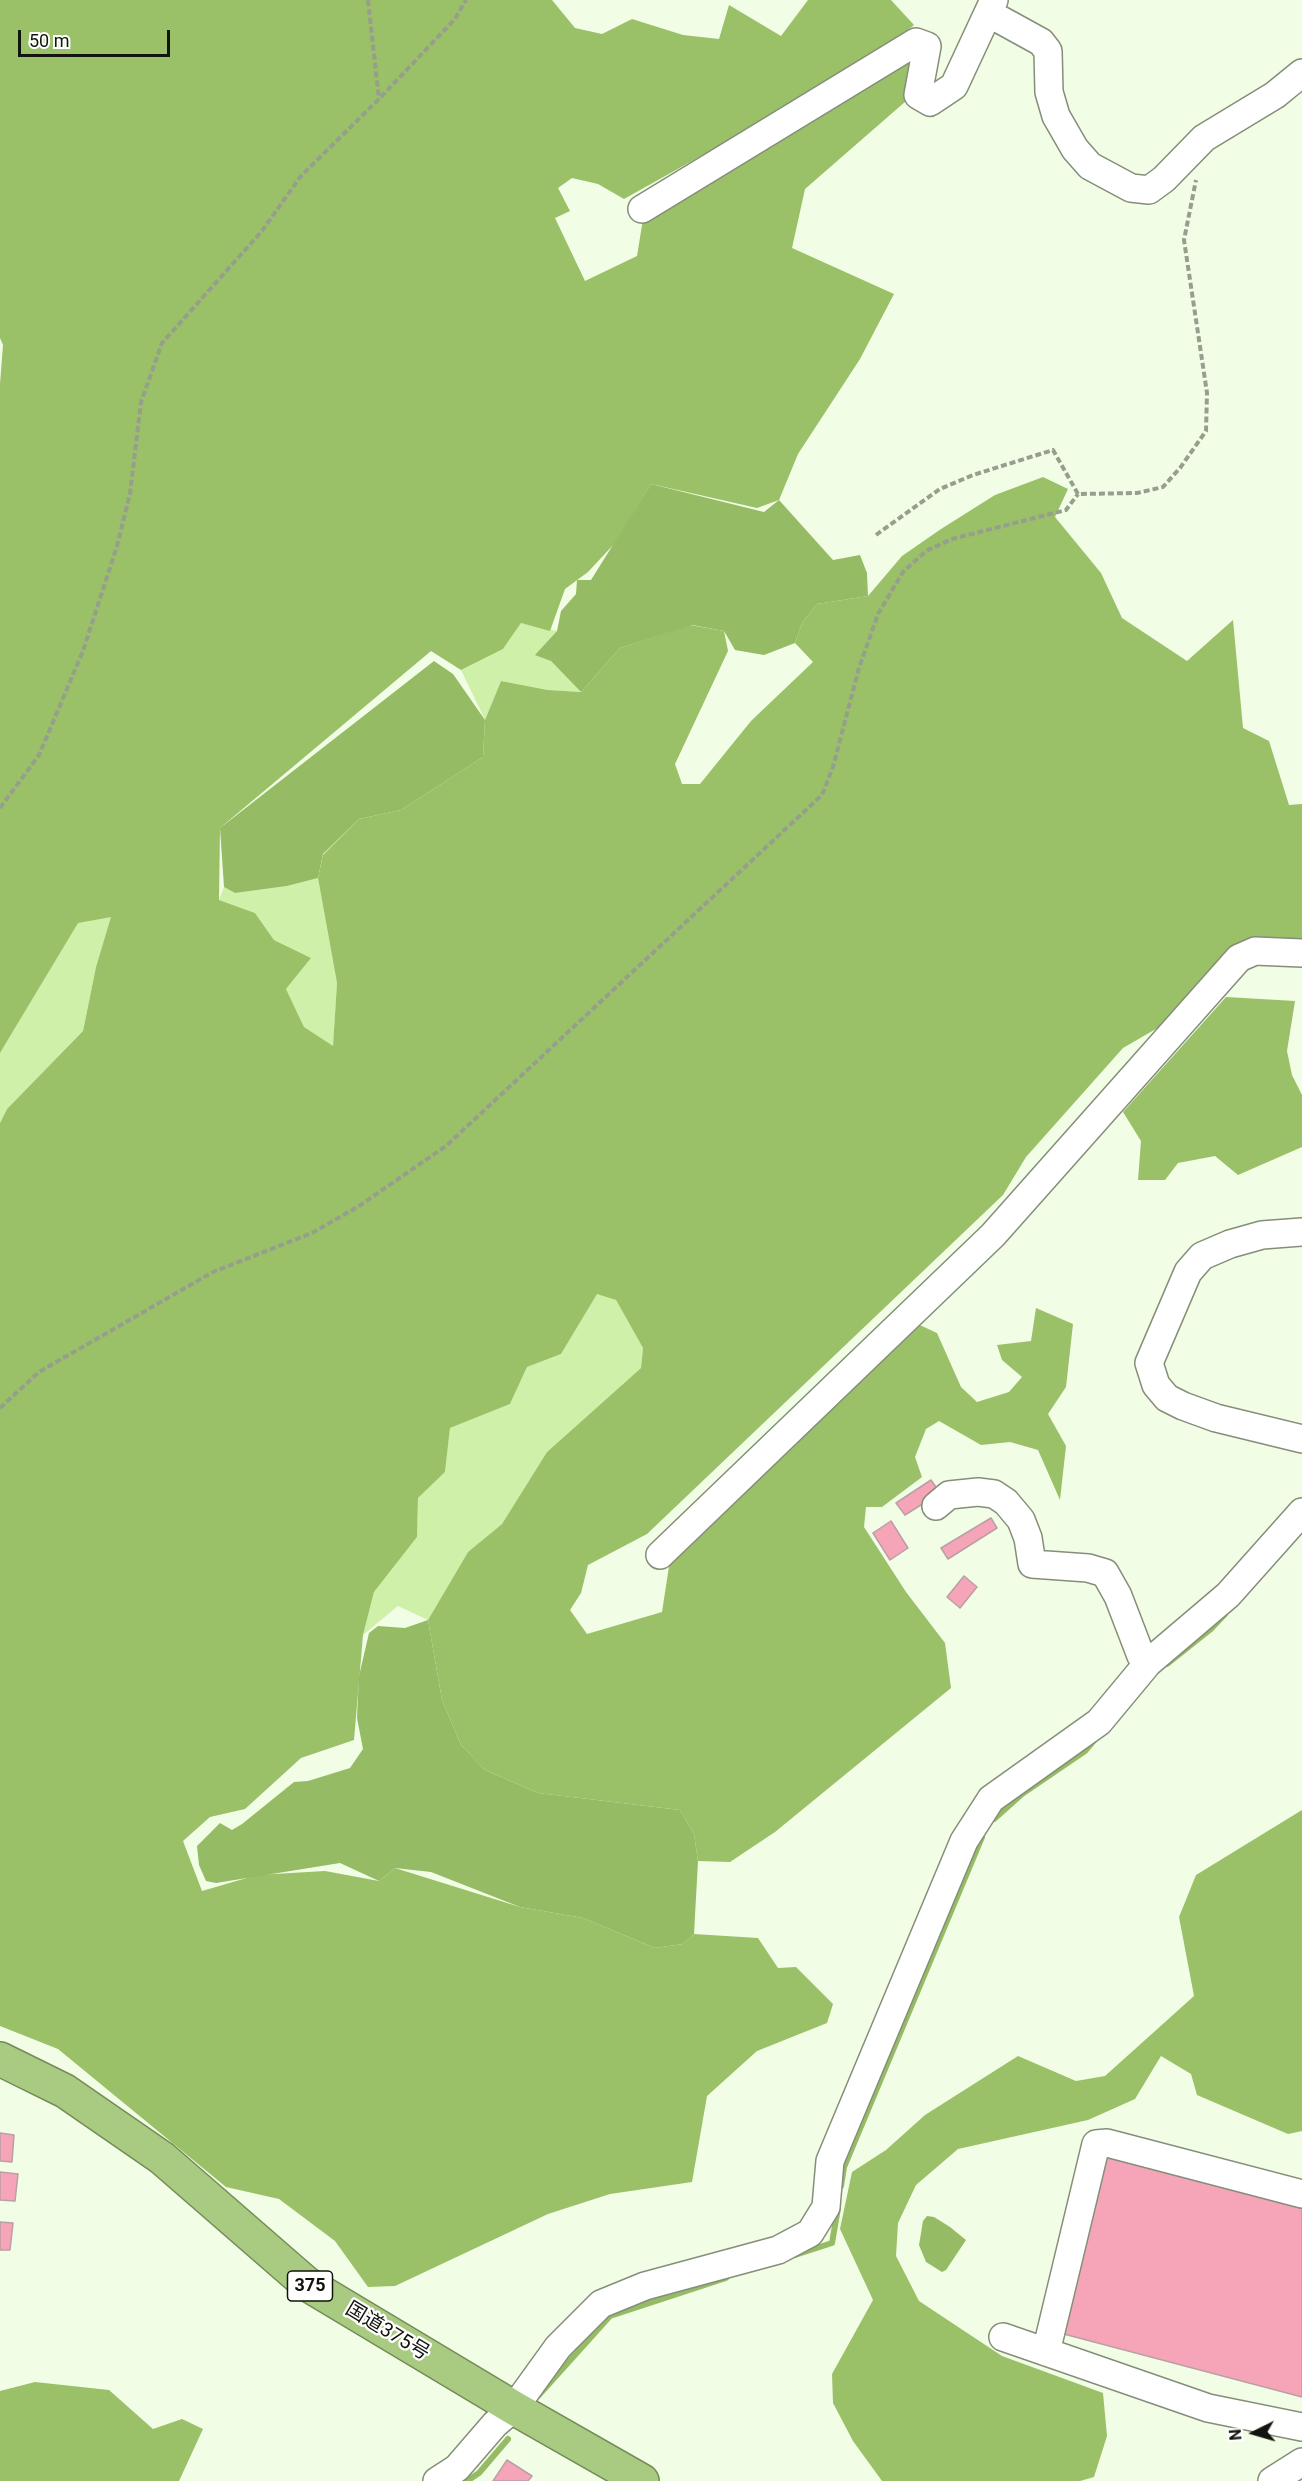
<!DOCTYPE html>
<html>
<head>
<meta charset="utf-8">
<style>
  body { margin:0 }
  #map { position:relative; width:1302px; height:2481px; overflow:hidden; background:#f2fde6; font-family:Roboto,sans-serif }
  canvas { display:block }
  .north { position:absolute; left:1224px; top:2403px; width:60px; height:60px; -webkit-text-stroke:4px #fff; paint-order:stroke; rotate:265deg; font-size:16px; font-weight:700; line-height:24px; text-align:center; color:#11150d }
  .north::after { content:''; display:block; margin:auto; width:21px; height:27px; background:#11150d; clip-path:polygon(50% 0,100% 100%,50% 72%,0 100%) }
  .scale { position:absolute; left:18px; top:30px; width:152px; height:27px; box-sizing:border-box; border:3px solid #11150d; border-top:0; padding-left:8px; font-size:18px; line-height:21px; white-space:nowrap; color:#11150d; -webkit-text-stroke:4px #fff; paint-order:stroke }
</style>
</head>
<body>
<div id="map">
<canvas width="1302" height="2481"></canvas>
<div class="north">N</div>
<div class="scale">50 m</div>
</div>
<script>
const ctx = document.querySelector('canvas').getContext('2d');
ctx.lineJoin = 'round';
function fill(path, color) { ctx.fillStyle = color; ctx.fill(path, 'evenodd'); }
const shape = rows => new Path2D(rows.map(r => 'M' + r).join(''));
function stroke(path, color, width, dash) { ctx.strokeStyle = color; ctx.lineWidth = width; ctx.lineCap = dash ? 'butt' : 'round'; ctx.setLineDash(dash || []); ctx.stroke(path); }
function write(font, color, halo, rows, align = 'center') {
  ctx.font = font + ' Roboto,"Noto Sans JP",sans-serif'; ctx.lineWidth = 4.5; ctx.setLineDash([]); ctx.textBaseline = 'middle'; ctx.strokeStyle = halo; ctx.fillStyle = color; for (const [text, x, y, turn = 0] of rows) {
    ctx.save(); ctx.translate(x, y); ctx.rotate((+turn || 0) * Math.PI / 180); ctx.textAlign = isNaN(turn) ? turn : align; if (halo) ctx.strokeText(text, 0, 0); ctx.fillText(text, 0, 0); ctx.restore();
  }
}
const green = shape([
  [521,623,557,631,546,645,551,661,581,692,548,690,501,681,485,720,461,670,503,649],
  [318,878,337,983,333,1047,304,1027,286,989,311,958,274,940,255,913,219,900,224,887,235,893,287,886],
  [112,916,96,967,83,1031,7,1109,0,1123,0,1053,78,922],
  [597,1293,616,1300,643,1348,641,1368,547,1452,502,1524,468,1552,428,1620,398,1606,363,1635,374,1592,417,1537,418,1498,445,1472,450,1428,510,1404,527,1367,561,1354]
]);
const forest = shape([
  [0,0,552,0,575,28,602,34,632,19,683,35,719,39,729,5,781,36,808,0,891,0,914,25,869,62,624,199,598,184,572,178,558,188,570,211,555,218,585,281,637,256,643,219,908,54,921,88,805,189,792,248,894,294,860,359,798,454,779,500,757,508,651,484,615,543,588,572,565,589,550,631,521,623,503,649,461,670,431,651,220,828,219,900,255,913,274,940,311,958,286,989,304,1027,333,1046,337,983,318,878,323,855,359,819,401,810,483,757,485,720,501,681,548,690,581,692,620,648,690,625,724,631,728,651,675,764,682,784,700,784,751,721,813,662,795,643,802,623,817,604,868,596,902,556,941,529,995,495,1043,477,1068,489,1055,517,1101,573,1122,618,1187,661,1233,620,1243,728,1269,741,1289,805,1302,804,1302,944,1260,942,1180,1015,1123,1048,1026,1157,1003,1195,647,1534,588,1565,581,1593,570,1610,587,1634,662,1612,670,1560,911,1321,937,1333,961,1387,977,1402,1009,1392,1022,1377,1002,1360,997,1345,1031,1341,1036,1308,1073,1324,1066,1387,1048,1414,1066,1446,1060,1500,1038,1450,1010,1442,981,1445,939,1421,926,1429,915,1457,922,1477,882,1507,866,1507,864,1527,906,1592,945,1643,951,1688,775,1832,730,1862,698,1861,694,1834,680,1810,538,1793,485,1770,461,1745,442,1700,428,1620,468,1552,502,1524,547,1452,641,1368,643,1348,616,1300,597,1294,561,1354,527,1367,510,1404,450,1428,445,1472,418,1498,417,1537,374,1592,363,1635,354,1740,301,1758,245,1809,210,1817,183,1841,202,1891,257,1875,325,1871,379,1881,395,1868,520,1907,583,1918,655,1948,683,1944,694,1934,758,1938,778,1968,796,1967,833,2004,827,2023,757,2051,707,2096,692,2182,610,2194,548,2214,395,2286,368,2287,335,2241,279,2199,226,2187,58,2049,0,2026,0,1123,7,1109,83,1031,96,967,111,917,78,923,0,1053,0,384,3,345,0,338],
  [1226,997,1295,1001,1287,1051,1292,1075,1302,1095,1302,1147,1238,1175,1215,1156,1178,1163,1165,1180,1138,1180,1141,1141,1123,1112],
  [1302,1810,1302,2131,1288,2134,1197,2095,1191,2074,1161,2056,1135,2099,1088,2120,958,2149,916,2185,898,2223,896,2256,919,2301,1002,2356,1103,2393,1107,2436,1094,2477,1080,2481,882,2481,853,2441,833,2403,832,2374,873,2300,840,2229,852,2172,886,2150,925,2115,1018,2056,1076,2081,1105,2076,1194,1996,1179,1917,1196,1875],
  [35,2382,109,2390,153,2429,182,2419,203,2429,179,2481,0,2481,0,2391]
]);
const water = shape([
  [651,484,764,512,779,500,833,560,860,555,867,573,868,596,817,604,802,623,795,643,764,655,735,650,724,631,692,625,620,648,581,692,551,661,535,655,557,631,561,611,576,594,577,580,591,580],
  [434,661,453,674,485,720,483,757,401,810,359,819,323,854,318,878,287,886,235,893,224,887,220,828],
  [428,1620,442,1700,461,1745,485,1770,538,1793,680,1810,694,1834,698,1861,694,1934,683,1944,655,1948,583,1918,520,1907,431,1872,395,1868,379,1881,340,1863,216,1883,206,1881,199,1865,197,1846,220,1823,232,1830,242,1824,294,1782,308,1781,350,1768,363,1749,357,1718,359,1676,369,1633,378,1626,405,1628],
  [927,2216,934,2217,950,2227,966,2240,946,2270,942,2272,926,2262,919,2245,923,2221]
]);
const stream = shape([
  [1167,1664,1211,1629,1225,1614],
  [994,1819,1022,1794,1085,1751,1096,1738],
  [841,2186,844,2167,982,1837],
  [795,2255,832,2243,838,2208],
  [538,2396,610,2316,726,2278],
  [467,2481,479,2473,508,2439]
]);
const building = shape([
  [931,1480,940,1493,905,1515,896,1503,931,1480],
  [991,1518,997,1528,948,1559,941,1548,991,1518],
  [891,1521,908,1548,890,1560,873,1533,891,1521],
  [964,1576,977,1587,960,1608,947,1597,964,1576],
  [0,2133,14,2135,12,2162,0,2161,0,2133],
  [1107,2151,1302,2203,1302,2397,1060,2333,1107,2151],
  [0,2172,18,2174,15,2201,0,2200,0,2172],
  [0,2222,13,2223,10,2250,0,2250,0,2222],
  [507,2460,532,2476,528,2481,493,2481,507,2460]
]);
const path = shape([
  [368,0,379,99],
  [876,535,940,489,973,475,1053,450,1078,494,1137,493,1163,487,1180,468,1206,431,1207,393,1184,240,1196,180],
  [0,808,39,755,83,651,117,546,130,494,141,402,162,343,262,231,301,176,379,99,455,19,466,0],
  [0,1408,39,1372,213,1272,312,1233,359,1206,446,1146,822,795,833,767,859,668,878,614,903,572,926,551,952,539,1066,510,1078,494]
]);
const minor = shape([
  [990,14,1041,42,1048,51,1049,92,1056,116,1075,149,1090,166,1131,188,1149,190,1164,179,1204,138,1275,95,1302,73],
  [642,209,916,42,927,46,918,95,930,102,954,86,994,0],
  [1302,1232,1262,1235,1230,1244,1202,1256,1188,1272,1149,1363,1156,1385,1167,1398,1183,1406,1216,1418,1302,1439],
  [936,1506,949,1495,978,1492,994,1494,1006,1502,1021,1520,1028,1538,1032,1564,1088,1568,1105,1573,1118,1596,1141,1656,1148,1663],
  [660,1555,993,1235,1239,958,1255,951,1302,953],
  [1003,2337,1208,2408,1302,2427],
  [1046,2352,1096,2144,1107,2143,1302,2194],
  [437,2481,457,2468,495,2424,514,2408,558,2347,601,2304,645,2286,778,2250,810,2233,826,2207,830,2161,964,1841,991,1799,1099,1722,1148,1663,1228,1595,1302,1512],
  [1272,2481,1302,2462]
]);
const highway = shape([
  [0,2059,65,2091,162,2158,307,2284,514,2408,642,2481]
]);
const shields = [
  [310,2286,45]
];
const shieldNames = [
  ["375",310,2286]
];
const streetNames = [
  ["国道375号",387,2332,31]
];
fill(green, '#cff0a8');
fill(forest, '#9ac068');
fill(water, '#95bb64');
stroke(stream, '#95bb64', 6);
fill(building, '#f6a5b9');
stroke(building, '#ba9fa5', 1.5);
stroke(minor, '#848e79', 30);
stroke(highway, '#748b58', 36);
stroke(path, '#969e8d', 4, [6, 3]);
stroke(minor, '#fff', 27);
stroke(highway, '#a9cb81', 33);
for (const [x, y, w] of shields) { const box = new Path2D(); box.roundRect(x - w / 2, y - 15, w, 30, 4.5); ctx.fillStyle = '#fff'; ctx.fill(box); stroke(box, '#11150d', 1.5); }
write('bold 18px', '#11150d', null, shieldNames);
write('20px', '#11150d', '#fff', streetNames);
</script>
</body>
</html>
